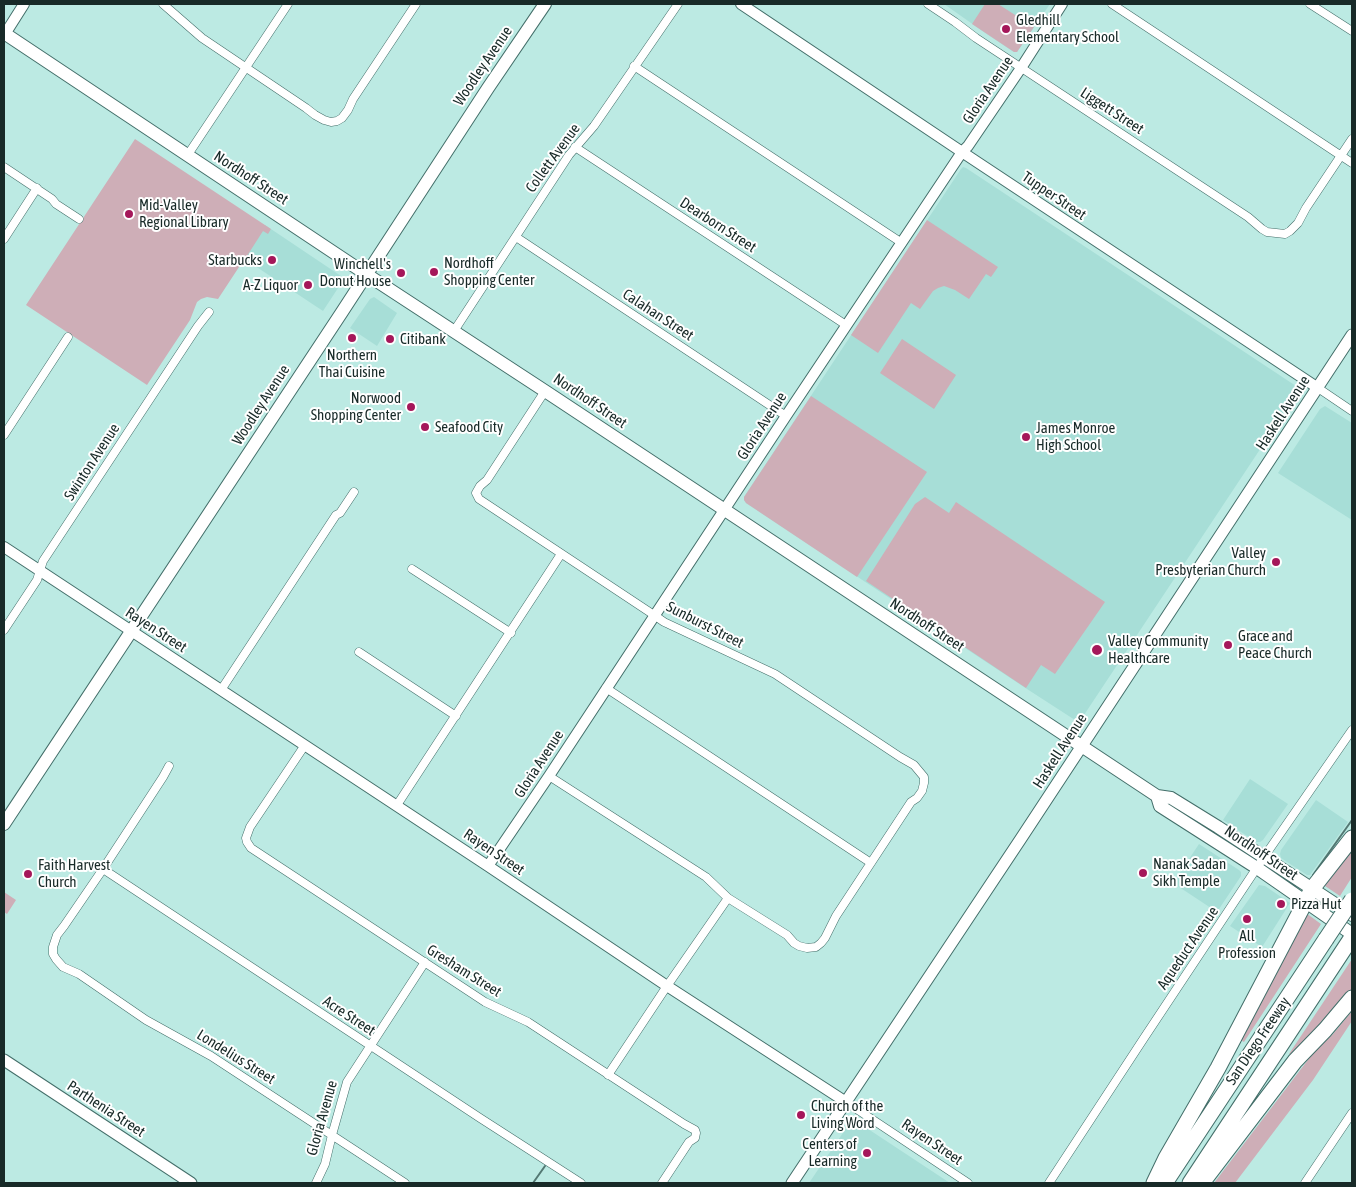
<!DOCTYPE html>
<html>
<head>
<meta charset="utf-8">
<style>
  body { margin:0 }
  #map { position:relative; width:1356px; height:1187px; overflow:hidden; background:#bceae3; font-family:"Asap Condensed",sans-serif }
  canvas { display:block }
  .frame { position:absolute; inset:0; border:5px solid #182a28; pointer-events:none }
</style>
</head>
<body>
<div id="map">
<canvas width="1356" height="1187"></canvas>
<div class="frame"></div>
</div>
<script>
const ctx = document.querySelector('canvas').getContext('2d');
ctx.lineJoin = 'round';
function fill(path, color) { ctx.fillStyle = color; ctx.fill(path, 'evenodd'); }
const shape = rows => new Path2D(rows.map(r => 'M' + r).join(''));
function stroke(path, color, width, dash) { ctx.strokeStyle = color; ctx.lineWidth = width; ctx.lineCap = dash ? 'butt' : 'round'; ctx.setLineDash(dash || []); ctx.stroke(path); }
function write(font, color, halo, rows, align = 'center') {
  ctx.font = font + ' "Asap Condensed",sans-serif'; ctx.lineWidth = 4; ctx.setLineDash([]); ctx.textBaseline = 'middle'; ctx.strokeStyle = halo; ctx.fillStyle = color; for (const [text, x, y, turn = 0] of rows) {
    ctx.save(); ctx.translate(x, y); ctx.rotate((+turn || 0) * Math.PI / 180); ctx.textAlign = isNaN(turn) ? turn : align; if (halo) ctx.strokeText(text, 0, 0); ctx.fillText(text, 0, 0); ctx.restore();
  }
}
const built = shape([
  [944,4,1050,4,1017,52,1014,52,981,30],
  [963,167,966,168,1296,386,1298,389,1298,392,1082,718,1079,720,1075,720,1027,689,746,503,744,500,744,497,961,169],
  [265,225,341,276,342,282,323,311,243,258],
  [374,297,397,313,377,346,350,328,370,299],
  [1325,406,1352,423,1352,520,1278,473,1320,409],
  [1250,779,1288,804,1263,840,1260,842,1256,842,1223,820],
  [1316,800,1348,822,1310,875,1307,875,1281,858,1280,854,1281,850],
  [1199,844,1239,870,1241,872,1241,876,1217,912,1173,883],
  [1259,885,1265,886,1290,903,1262,947,1230,926],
  [851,1121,856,1121,950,1183,809,1183]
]);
const green = shape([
  [985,4,998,4,1034,27,1017,52,1014,52,972,24],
  [135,139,271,229,268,234,263,231,245,259,243,258,241,264,218,299,207,297,201,299,197,302,190,320,147,385,26,305],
  [927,220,998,267,991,277,986,274,969,299,955,290,944,286,938,288,933,291,920,309,911,303,878,353,851,335],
  [902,339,956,375,934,409,880,373],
  [811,396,927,472,857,577,746,503,744,500,744,497],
  [925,497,949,513,956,502,1105,602,1055,674,1041,665,1026,688,866,581,915,504],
  [1352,847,1352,877,1340,896,1325,886,1323,881],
  [4,892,16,900,7,914,4,912],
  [1306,913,1321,924,1244,1042,1239,1039],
  [1352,959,1352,989,1294,1058,1289,1054],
  [1352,1011,1352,1021,1313,1080,1235,1183,1214,1183,1317,1048,1333,1034]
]);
const stream = shape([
  [1313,875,1352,820],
  [533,1183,545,1166]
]);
const minor = shape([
  [163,4,202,38,306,108,315,115,324,120,331,122,337,121,342,118,348,110,353,99,416,4],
  [928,4,955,22,976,38,1248,217,1262,229,1267,232,1285,234,1290,231,1298,223,1306,208,1352,139],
  [1112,4,1352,163],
  [1310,4,1352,31],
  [634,66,902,243],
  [575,147,846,325],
  [187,156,288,4],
  [4,167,52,199,56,204,79,219],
  [516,237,786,416],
  [4,239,37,188],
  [454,331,569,155,594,126,678,4],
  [1318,388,1352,411],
  [545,391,487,480,480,486,476,493,479,499,654,615,664,622,775,674,900,757,914,765,924,777,924,783,922,791,917,798,911,802,836,916,825,938,821,943,816,947,807,948,799,946,794,943,787,935,728,898,706,877,549,776],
  [4,435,68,337],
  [412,569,511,633],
  [4,630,37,580,43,561,198,326,209,312],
  [359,652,456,716],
  [606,688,871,863],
  [221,690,336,515,340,513,354,492],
  [305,745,250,827,246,838,247,842,251,848,485,1002,528,1022,684,1124,695,1130,696,1133,695,1138,689,1142,662,1183],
  [169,766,163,777,103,869,64,926,57,935,53,947,53,954,56,959,63,967,79,974,146,1020,211,1056,405,1183],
  [397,805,561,554],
  [103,869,480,1118,581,1183],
  [608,1075,667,986,728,898],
  [846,1102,968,1183],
  [316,1183,325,1164,332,1135,347,1082,425,962],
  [1049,1183,1144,1038,1264,857,1352,730],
  [1305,1183,1352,1113]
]);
const tertiary = shape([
  [741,4,962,152,1318,388],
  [5,34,24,4],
  [4,547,488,866,667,986,846,1102],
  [488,866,549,776,786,416,962,152,968,146,1021,68,1062,4]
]);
const secondary = shape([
  [4,1060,191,1183],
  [792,1183,1020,840,1352,335]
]);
const primary = shape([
  [4,33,366,274,545,391,1157,796,1171,798,1218,827,1352,915],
  [1157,796,1160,806,1257,868,1352,934],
  [4,824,342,312,488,88,545,4]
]);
const motorway = shape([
  [1154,1183,1166,1158,1218,1068,1312,889,1352,838],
  [1165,1183,1326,939],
  [1190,1183,1352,937],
  [1202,1183,1295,1061,1325,1030,1352,998]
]);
const motorwayBridge = shape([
  [1326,939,1352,900]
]);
const markers = [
  [1006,29,5,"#a5175a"],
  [129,214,5,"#a5175a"],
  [272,260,5,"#a5175a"],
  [434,272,5,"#a5175a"],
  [401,273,5,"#a5175a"],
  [308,285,5,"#a5175a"],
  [352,338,5,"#a5175a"],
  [390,339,5,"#a5175a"],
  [411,407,5,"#a5175a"],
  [425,427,5,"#a5175a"],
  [1026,437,5,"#a5175a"],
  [1276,562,5,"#a5175a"],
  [1228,645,5,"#a5175a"],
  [1097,650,6,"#a5175a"],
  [1143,873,5,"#a5175a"],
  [28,874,5,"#a5175a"],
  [1281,904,5,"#a5175a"],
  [1247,919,5,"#a5175a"],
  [801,1115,5,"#a5175a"],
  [867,1153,5,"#a5175a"]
];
const poiNames = [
  ["Gledhill",1016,20],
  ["Elementary School",1016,37],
  ["Mid-Valley",139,205],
  ["Regional Library",139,222],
  ["Starbucks",262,260,"right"],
  ["Nordhoff",444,263],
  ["Shopping Center",444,280],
  ["Winchell's",391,264,"right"],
  ["Donut House",391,281,"right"],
  ["A-Z Liquor",298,285,"right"],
  ["Citibank",400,339],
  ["Northern",352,355,"center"],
  ["Thai Cuisine",352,372,"center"],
  ["Norwood",401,398,"right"],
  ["Shopping Center",401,415,"right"],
  ["Seafood City",435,427],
  ["James Monroe",1036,428],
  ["High School",1036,445],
  ["Valley",1266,553,"right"],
  ["Presbyterian Church",1266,570,"right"],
  ["Grace and",1238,636],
  ["Peace Church",1238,653],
  ["Valley Community",1108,641],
  ["Healthcare",1108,658],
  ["Nanak Sadan",1153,864],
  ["Sikh Temple",1153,881],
  ["Faith Harvest",38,865],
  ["Church",38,882],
  ["Pizza Hut",1291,904],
  ["All",1247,936,"center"],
  ["Profession",1247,953,"center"],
  ["Church of the",811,1106],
  ["Living Word",811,1123],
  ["Centers of",857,1144,"right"],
  ["Learning",857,1161,"right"]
];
const streetNames = [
  ["Woodley Avenue",483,66,-56],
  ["Gloria Avenue",988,90,-56],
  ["Liggett Street",1112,111,33],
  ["Collett Avenue",553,158,-54],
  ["Nordhoff Street",251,178,33],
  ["Tupper Street",1054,196,34],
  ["Dearborn Street",718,225,33],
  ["Calahan Street",658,315,33],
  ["Nordhoff Street",590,401,34],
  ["Woodley Avenue",261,405,-57],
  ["Haskell Avenue",1283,413,-57],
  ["Gloria Avenue",762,426,-57],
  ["Swinton Avenue",92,462,-57],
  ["Sunburst Street",705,625,27],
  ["Nordhoff Street",927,625,33],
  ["Rayen Street",156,630,33],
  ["Haskell Avenue",1060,751,-57],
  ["Gloria Avenue",539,764,-57],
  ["Rayen Street",494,852,34],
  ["Nordhoff Street",1261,853,34],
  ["Aqueduct Avenue",1188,948,-56],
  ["Gresham Street",464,971,32],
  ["Acre Street",349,1016,33],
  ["San Diego Freeway",1258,1041,-56],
  ["Londelius Street",236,1057,32],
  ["Parthenia Street",106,1109,33],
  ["Gloria Avenue",322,1118,-74],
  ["Rayen Street",932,1142,34]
];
fill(built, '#a7ded7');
fill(green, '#ceaeb7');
stroke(stream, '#537873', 2);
stroke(minor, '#436e69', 9);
stroke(tertiary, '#436e69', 12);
stroke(secondary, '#436e69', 13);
stroke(primary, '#436e69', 14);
stroke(motorway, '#436e69', 17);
stroke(minor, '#fff', 8);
stroke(tertiary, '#fff', 10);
stroke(secondary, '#fff', 11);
stroke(primary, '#fff', 12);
stroke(motorway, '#fff', 15);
stroke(motorwayBridge, '#436e69', 17, []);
stroke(motorwayBridge, '#fff', 15);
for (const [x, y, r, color] of markers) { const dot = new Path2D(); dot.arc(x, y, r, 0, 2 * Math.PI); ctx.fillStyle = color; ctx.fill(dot); stroke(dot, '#fff', 2); }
write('15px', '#182a28', '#fff', poiNames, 'left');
write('15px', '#182a28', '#fff', streetNames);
</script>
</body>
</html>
